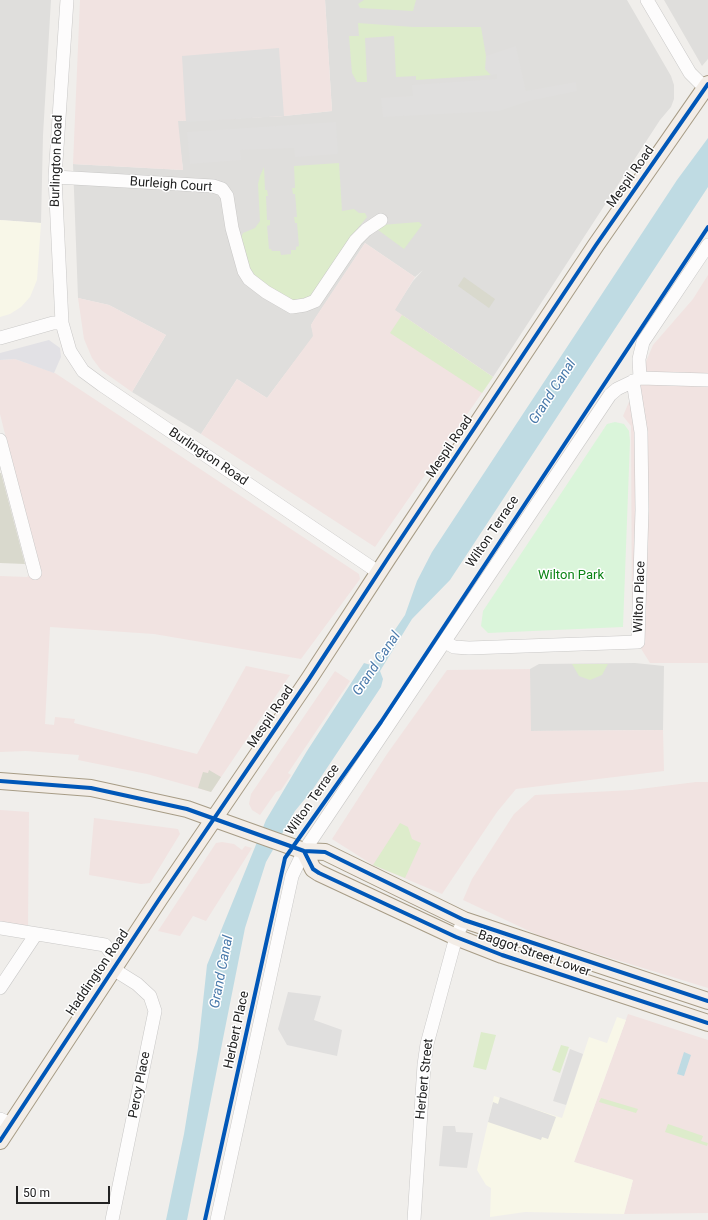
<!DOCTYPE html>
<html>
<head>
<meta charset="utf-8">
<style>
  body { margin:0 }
  #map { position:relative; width:708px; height:1220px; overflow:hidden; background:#f0eeeb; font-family:Roboto,sans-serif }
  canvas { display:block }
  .scale { position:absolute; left:16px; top:1186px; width:94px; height:18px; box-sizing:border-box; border:2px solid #222; border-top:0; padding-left:5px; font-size:12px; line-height:14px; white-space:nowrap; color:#222; -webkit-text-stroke:3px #fff; paint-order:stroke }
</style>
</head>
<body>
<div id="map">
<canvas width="708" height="1220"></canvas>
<div class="scale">50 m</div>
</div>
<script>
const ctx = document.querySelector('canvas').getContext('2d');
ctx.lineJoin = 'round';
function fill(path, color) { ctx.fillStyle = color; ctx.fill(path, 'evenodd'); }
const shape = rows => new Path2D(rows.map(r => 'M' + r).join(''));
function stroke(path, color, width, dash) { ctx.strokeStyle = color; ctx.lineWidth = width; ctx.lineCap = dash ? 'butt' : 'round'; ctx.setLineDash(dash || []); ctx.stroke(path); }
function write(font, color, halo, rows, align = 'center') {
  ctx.font = font + ' Roboto,sans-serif'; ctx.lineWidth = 3; ctx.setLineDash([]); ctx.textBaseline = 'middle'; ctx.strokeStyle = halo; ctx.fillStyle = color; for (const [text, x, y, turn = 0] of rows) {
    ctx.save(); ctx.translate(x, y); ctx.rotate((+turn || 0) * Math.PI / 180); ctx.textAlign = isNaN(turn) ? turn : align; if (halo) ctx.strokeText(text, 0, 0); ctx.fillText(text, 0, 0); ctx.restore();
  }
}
const residential = shape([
  [0,0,51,0,43,135,41,223,0,220],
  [325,0,627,0,671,76,674,85,674,99,671,107,660,120,493,377,394,310,413,281,423,270,415,277,365,243,311,325,314,336,267,398,237,379,201,434,132,392,166,335,109,305,78,298,73,164,183,170,177,121,284,116,332,111],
  [664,0,708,0,708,59,702,66],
  [635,663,664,666,663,730,530,731,530,669,539,664]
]);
const commercial = shape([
  [80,0,325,0,332,111,284,116,178,121,183,170,73,164],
  [365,243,415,277,395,310,493,377,375,547,201,434,237,379,267,398,313,336,311,325,315,318],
  [708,275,708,663,650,663,640,647,639,630,632,630,631,426,623,416,653,345,693,299],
  [78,298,109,305,166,335,132,392,101,370,92,358,84,339],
  [15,359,55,373,359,574,360,579,301,659,154,634,50,627,45,724,54,725,55,717,75,719,74,723,197,754,246,666,290,675,211,792,147,774,78,760,79,755,26,751,0,752,0,576,27,577,38,567,0,414,0,360],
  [530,669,531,731,663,730,664,771,516,789,497,812,442,894,373,865,332,839,387,754,447,670],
  [335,671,350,681,288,773,291,775,281,790,276,792,260,815,252,810,249,804,251,794],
  [696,782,708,782,708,988,542,937,463,900,472,879,514,814,535,795,632,790],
  [0,810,29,812,28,927,0,923],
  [94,818,178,829,180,834,150,883,141,884,89,875],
  [222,842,234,844,242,850,245,846,252,848,206,921,193,916,180,936,158,931,216,843],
  [628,1014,708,1040,708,1213,624,1214,633,1180,574,1162]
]);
const education = shape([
  [0,220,41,223,37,280,30,297,21,307,10,314,0,317],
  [617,1017,626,1020,574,1162,633,1180,624,1214,525,1212,490,1217,491,1188,486,1185,477,1170,494,1096,562,1118,589,1037,607,1043]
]);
const construction = shape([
  [464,277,495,299,489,308,458,286],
  [0,473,1,473,25,564,0,563],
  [209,770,221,777,211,792,198,788,203,772,208,773]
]);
const grass = shape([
  [364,0,416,0,413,11,360,8,358,4],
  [358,23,413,27,481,27,486,56,486,69,491,75,416,80,416,76,396,77,394,36,365,38,367,82,357,82,352,73,349,36,359,36],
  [339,163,342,211,354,209,359,213,365,213,367,217,349,239,312,297,296,301,290,299,255,278,246,261,241,237,243,233,255,228,260,221,258,184,260,176,264,167,265,190,267,190,268,196,266,196,267,220,270,220,270,225,267,226,269,249,271,249,272,251,280,251,281,255,291,254,291,250,296,250,296,247,299,246,297,223,295,223,294,217,297,217,295,194,293,194,292,188,295,188,294,166],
  [419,222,422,225,404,249,374,227,381,225],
  [402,315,493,377,482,393,390,333],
  [572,664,608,664,602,675,590,680,579,676],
  [400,823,408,827,412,839,421,843,405,878,373,865],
  [481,1032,496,1035,486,1070,473,1067],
  [561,1045,569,1047,560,1073,552,1070],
  [601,1098,638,1109,636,1113,599,1102],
  [668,1124,703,1136,701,1141,708,1143,707,1146,665,1132]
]);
const park = shape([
  [615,422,624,424,629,431,630,441,623,627,488,633,481,626,483,611,607,424]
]);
const parking = shape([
  [516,46,526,91,576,82,577,91,529,101,499,111,383,117,381,98,413,96,412,85,497,79,497,74,491,75,485,69,486,56],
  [279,48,284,116,186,122,182,56],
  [336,122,338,154,295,157,294,148,240,150,241,160,190,164,187,132],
  [288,992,321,996,314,1020,342,1030,337,1056,287,1045,278,1029],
  [570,1049,583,1054,566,1105,553,1101],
  [500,1097,556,1117,548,1139,542,1137,541,1140,488,1122,493,1102,498,1104],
  [443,1126,455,1126,456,1132,473,1133,467,1168,439,1166]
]);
const plaza = shape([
  [49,340,60,348,61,357,54,373,15,359,0,360,0,353]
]);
const water = shape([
  [708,138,708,187,450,580,412,619,380,671,383,679,381,687,313,789,295,811,266,862,245,928,187,1220,166,1220,184,1134,198,1048,207,965,266,820,307,751,364,663,371,665,405,615,417,581,432,552,677,180],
  [684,1052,691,1055,684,1076,677,1074]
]);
const minor = shape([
  [67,0,55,177,62,323,70,351,83,371,102,385,378,572],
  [647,0,690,73,705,88],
  [55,177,213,186,222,189,227,196,232,228,244,271,249,279,266,292,292,307,305,305,315,301,356,240,366,230,381,220],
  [0,338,53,323,62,323],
  [640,378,639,359,643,342,708,245],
  [0,440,35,573],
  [445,642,454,647,469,648,638,642,642,510,641,432,633,381],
  [0,928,105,945,118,962],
  [0,988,36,934],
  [0,1119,11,1124],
  [112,1220,155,1011,150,996,137,984,113,969],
  [217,1220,292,876,304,851,610,395,617,389,640,378,708,380],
  [414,1220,424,1065,427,1044,456,937,464,920]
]);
const major = shape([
  [0,781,91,788,187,809,304,851,325,852,464,920,708,1001],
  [304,851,313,869,319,873,456,937,502,955,708,1023],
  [0,1141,160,898,309,679,388,558,596,245,708,84]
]);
const cycleway = shape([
  [0,781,91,788,187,809,304,851,325,852,464,920,708,1001],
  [304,851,313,869,319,873,456,937,502,955,708,1023],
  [0,1141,160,898,309,679,388,558,596,245,708,84],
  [205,1220,285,858,381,722,708,227]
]);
const streetNames = [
  ["Burlington Road",57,161,-88],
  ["Mespil Road",631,177,-55],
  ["Burleigh Court",171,185,4],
  ["Mespil Road",450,447,-56],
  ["Burlington Road",208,457,34],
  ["Wilton Terrace",493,532,-56],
  ["Wilton Place",640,597,-88],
  ["Mespil Road",271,717,-56],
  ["Wilton Terrace",313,800,-55],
  ["Baggot Street Lower",534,954,19],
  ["Haddington Road",98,973,-56],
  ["Herbert Place",237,1030,-78],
  ["Herbert Street",425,1079,-84],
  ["Percy Place",140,1085,-79]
];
const parkNames = [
  ["Wilton Park",571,576]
];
const waterNames = [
  ["Grand Canal",553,392,-57],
  ["Grand Canal",377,664,-56],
  ["Grand Canal",222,972,-79]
];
fill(residential, '#dfdedc');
fill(commercial, '#f1e3e1');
fill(education, '#f8f7e8');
fill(construction, '#d9d9cd');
fill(grass, '#ddeccb');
fill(park, '#daf5da');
fill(parking, '#e0dfde');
fill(plaza, '#e2e1e5');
fill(water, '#bfdbe3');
stroke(minor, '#c9c8c7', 14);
stroke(major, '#a79c86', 18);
stroke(minor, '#fdfcfc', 13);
stroke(major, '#f3ede7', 16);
stroke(cycleway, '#0057b8', 4);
write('13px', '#222', '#fff', streetNames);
write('13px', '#0c8416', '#fff', parkNames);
write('italic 14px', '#4a7aab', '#fff', waterNames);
</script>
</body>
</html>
